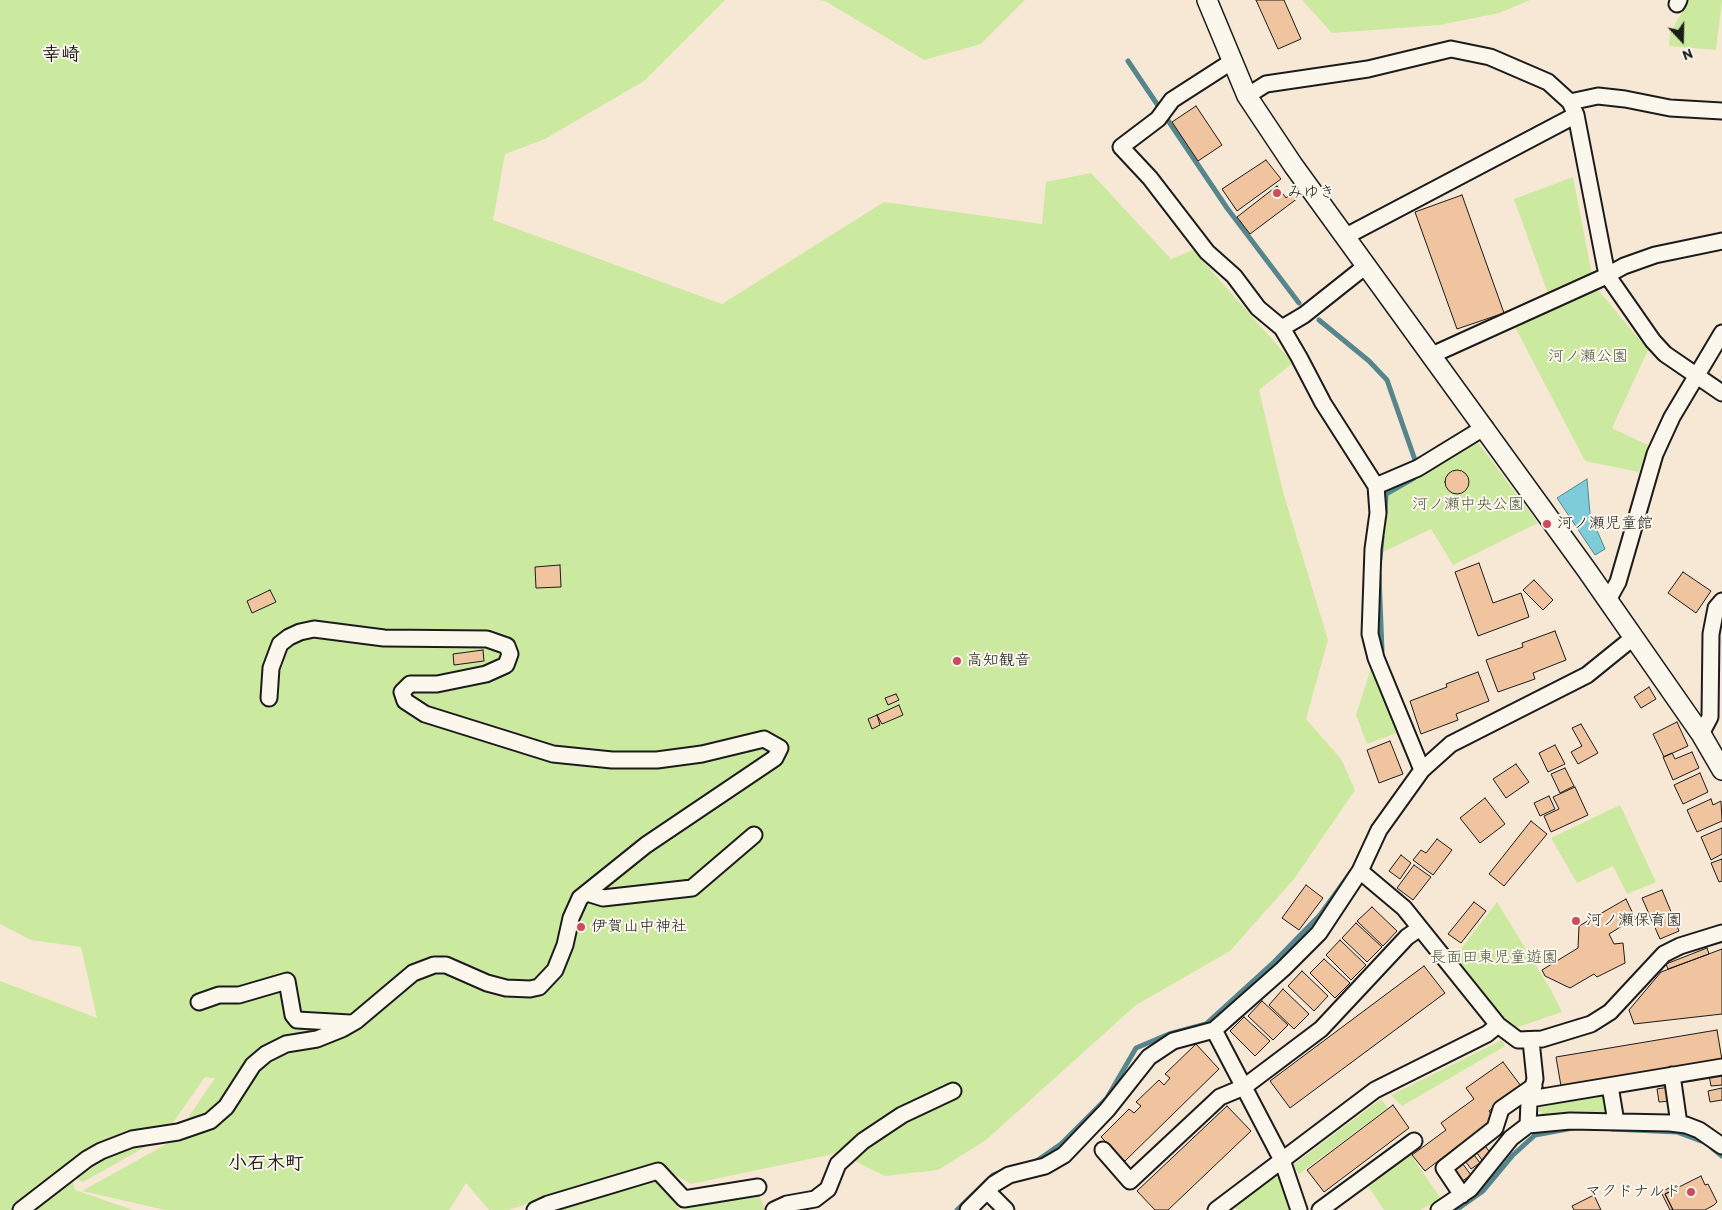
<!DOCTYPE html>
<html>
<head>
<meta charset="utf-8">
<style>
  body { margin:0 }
  #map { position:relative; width:1722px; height:1210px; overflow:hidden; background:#f7e8d5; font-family:Itim,sans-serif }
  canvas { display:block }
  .north { position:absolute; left:1657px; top:15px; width:50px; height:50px; -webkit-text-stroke:4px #fbf7ec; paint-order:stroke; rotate:159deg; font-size:14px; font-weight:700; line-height:20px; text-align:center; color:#1c1c1c }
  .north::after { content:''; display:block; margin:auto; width:18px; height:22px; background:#1c1c1c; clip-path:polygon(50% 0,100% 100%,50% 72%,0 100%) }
</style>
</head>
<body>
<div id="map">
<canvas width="1722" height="1210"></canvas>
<div class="north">N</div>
</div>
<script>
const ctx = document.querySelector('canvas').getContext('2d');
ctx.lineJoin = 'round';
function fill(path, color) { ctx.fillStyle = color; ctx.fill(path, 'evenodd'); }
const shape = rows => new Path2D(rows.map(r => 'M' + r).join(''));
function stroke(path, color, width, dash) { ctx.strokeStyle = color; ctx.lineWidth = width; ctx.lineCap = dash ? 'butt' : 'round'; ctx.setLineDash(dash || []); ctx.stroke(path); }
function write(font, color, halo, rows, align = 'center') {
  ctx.font = font + ' Itim,"Klee One",sans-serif'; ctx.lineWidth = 4; ctx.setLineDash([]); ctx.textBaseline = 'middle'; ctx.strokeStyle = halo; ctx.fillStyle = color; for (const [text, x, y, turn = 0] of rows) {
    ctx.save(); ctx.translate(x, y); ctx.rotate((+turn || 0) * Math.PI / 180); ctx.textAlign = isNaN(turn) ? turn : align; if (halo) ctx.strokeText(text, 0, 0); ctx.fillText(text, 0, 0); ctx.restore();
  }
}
const green = shape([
  [0,0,725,0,644,81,545,139,505,154,493,220,722,304,884,202,1042,224,1046,182,1091,173,1171,259,1193,250,1293,363,1259,390,1283,492,1328,640,1306,719,1341,759,1355,790,1294,879,1230,951,1136,1005,986,1140,938,1170,885,1176,838,1153,691,1184,663,1168,633,1171,508,1210,489,1210,466,1183,449,1210,165,1210,82,1191,172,1141,215,1078,205,1077,163,1137,83,1182,72,1177,75,1190,133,1210,0,1210,0,981,97,1018,81,947,31,940,0,924],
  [816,0,1025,0,981,44,924,60,825,1],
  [1302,0,1530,0,1499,13,1440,25,1332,33],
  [1689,0,1722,0,1716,50,1669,46,1670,33],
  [1573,177,1594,285,1648,350,1612,428,1648,445,1639,472,1585,461,1513,323,1552,305,1514,199],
  [1477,441,1538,523,1453,565,1431,529,1381,553,1387,488],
  [1371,668,1397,733,1367,744,1356,715],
  [1620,805,1656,882,1627,894,1613,866,1577,883,1551,838],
  [1497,902,1551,990,1562,1012,1512,1029,1454,958],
  [1502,1040,1505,1046,1402,1106,1391,1095],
  [1605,1092,1607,1113,1559,1113,1544,1117,1538,1110,1542,1101],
  [1381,1099,1388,1108,1299,1174,1293,1165],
  [1409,1152,1441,1199,1420,1210,1384,1210,1366,1183],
  [1275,1174,1280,1179,1289,1210,1237,1210,1235,1207],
  [655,1178,680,1210,550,1210],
  [758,1192,765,1209,763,1210,683,1210,728,1197]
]);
const water = shape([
  [1587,479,1590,514,1605,549,1595,555,1557,498,1587,479]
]);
const stream = shape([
  [1128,61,1227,208,1299,303],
  [1319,320,1369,361,1387,380,1415,460],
  [1385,512,1386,494,1414,478],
  [1380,559,1382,537],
  [1379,575,1382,651],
  [1612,1129,1677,1132,1701,1141],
  [1712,1148,1722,1156],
  [1035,1162,1061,1144,1107,1098,1136,1048,1169,1034,1206,1024,1274,962,1320,915,1351,872],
  [957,1210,993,1175,1003,1171],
  [1456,1210,1483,1191,1513,1155,1535,1135,1573,1128]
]);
const building = shape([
  [1256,0,1284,0,1301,39,1278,49,1256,0],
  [1196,106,1222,145,1198,161,1172,122,1196,106],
  [1266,160,1281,179,1237,211,1222,189,1266,160],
  [1277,186,1286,198,1293,192,1298,198,1250,234,1237,217,1277,186],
  [1462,195,1504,313,1457,329,1415,212,1462,195],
  '1445 482a12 12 0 1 1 24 0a12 12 0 1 1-24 0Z',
  [1479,563,1493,603,1521,593,1529,617,1478,636,1455,572,1479,563],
  [560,565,561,587,536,588,535,567,560,565],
  [1683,572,1711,591,1696,613,1668,593,1683,572],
  [1534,580,1553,600,1543,610,1523,590,1534,580],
  [270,590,276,602,252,613,247,601,270,590],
  [1555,631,1566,660,1533,673,1535,679,1498,692,1486,660,1523,647,1522,643,1555,631],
  [483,650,484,661,454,665,453,654,483,650],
  [1478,672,1489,701,1456,714,1458,720,1421,734,1410,701,1447,687,1446,684,1478,672],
  [1649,687,1656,699,1641,708,1634,697,1649,687],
  [896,694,899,700,888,705,885,698,896,694],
  [899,705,903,715,882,724,877,715,899,705],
  [877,715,880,725,872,729,868,719,877,715],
  [1677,722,1688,746,1664,757,1653,734,1677,722],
  [1581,724,1598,753,1578,764,1571,752,1582,746,1572,728,1581,724],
  [1390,741,1403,774,1379,783,1367,750,1390,741],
  [1555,745,1565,764,1548,772,1539,753,1555,745],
  [1692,752,1699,768,1673,780,1663,757,1672,753,1675,759,1692,752],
  [1516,764,1529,782,1506,798,1493,779,1516,764],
  [1565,768,1574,786,1560,793,1551,774,1565,768],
  [1700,773,1708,792,1683,804,1674,785,1700,773],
  [1575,787,1588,815,1551,832,1544,816,1559,809,1553,797,1575,787],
  [1549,796,1555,809,1540,816,1534,803,1549,796],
  [1485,798,1505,824,1480,843,1460,818,1485,798],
  [1711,799,1713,805,1721,801,1722,821,1697,832,1687,810,1711,799],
  [1531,821,1547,834,1504,886,1489,874,1531,821],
  [1722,828,1722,854,1711,860,1701,837,1722,828],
  [1437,839,1452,850,1433,875,1413,860,1421,850,1426,853,1437,839],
  [1401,855,1411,863,1400,879,1389,871,1401,855],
  [1722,859,1722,881,1719,882,1711,863,1722,859],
  [1414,865,1431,877,1413,900,1397,888,1414,865],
  [1306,885,1323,898,1299,930,1282,918,1306,885],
  [1662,890,1679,931,1660,939,1642,898,1662,890],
  [1626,899,1635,918,1609,934,1614,944,1623,943,1625,963,1597,977,1594,974,1570,988,1545,976,1542,970,1578,948,1579,926,1626,899],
  [1474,902,1486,911,1461,943,1448,934,1474,902],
  [1372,907,1397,931,1383,946,1357,921,1372,907],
  [1356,923,1382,947,1367,962,1342,938,1356,923],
  [1340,940,1366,965,1351,980,1326,955,1340,940],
  [1707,948,1709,954,1668,969,1666,964,1707,948],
  [1722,949,1722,1014,1634,1024,1629,1010,1661,972,1722,949],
  [1324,959,1350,983,1335,998,1310,973,1324,959],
  [1424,966,1445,993,1290,1108,1270,1081,1424,966],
  [1302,971,1328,996,1314,1011,1288,986,1302,971],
  [1283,989,1309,1014,1294,1029,1269,1005,1283,989],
  [1262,1001,1288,1025,1273,1040,1248,1016,1262,1001],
  [1244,1017,1270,1041,1255,1056,1230,1031,1244,1017],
  [1717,1030,1722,1060,1561,1086,1556,1057,1717,1030],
  [1196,1044,1219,1069,1125,1161,1101,1137,1129,1109,1134,1113,1141,1106,1136,1102,1159,1080,1164,1085,1170,1078,1165,1074,1196,1044],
  [1503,1062,1521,1086,1489,1111,1494,1118,1494,1124,1460,1148,1458,1146,1425,1171,1412,1155,1446,1130,1441,1123,1474,1099,1466,1088,1503,1062],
  [1722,1073,1722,1085,1711,1086,1709,1075,1722,1073],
  [1669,1087,1671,1101,1659,1102,1657,1089,1669,1087],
  [1722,1088,1722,1100,1710,1102,1708,1091,1722,1088],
  [1393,1105,1409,1128,1324,1192,1307,1170,1393,1105],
  [1227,1106,1251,1131,1168,1210,1155,1210,1137,1191,1227,1106],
  [1483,1143,1491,1154,1482,1160,1474,1149,1483,1143],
  [1472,1152,1480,1163,1471,1169,1463,1158,1472,1152],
  [1460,1160,1471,1175,1461,1182,1451,1168,1460,1160],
  [1701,1176,1705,1185,1708,1184,1717,1202,1714,1205,1705,1210,1673,1210,1665,1194,1701,1176],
  [1673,1186,1674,1190,1665,1194,1673,1210,1670,1210,1661,1192,1673,1186],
  [1594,1195,1601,1210,1574,1210,1572,1206,1594,1195]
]);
const minor = shape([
  [1677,4,1679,0],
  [1231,62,1172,100,1158,119,1121,147,1150,178,1207,252,1234,276,1258,308,1282,328,1299,357,1323,403,1376,486,1378,513,1373,549,1370,634,1376,658,1422,770],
  [1247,96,1266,84,1368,69,1451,49,1490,57,1548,82,1570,102,1576,115,1607,275,1653,341,1665,354,1722,393],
  [1570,102,1598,96,1625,99,1670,108,1722,111],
  [1352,233,1576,115],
  [1282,328,1304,315,1367,265],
  [1432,355,1602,278,1624,266,1655,255,1722,241],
  [1376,486,1418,468,1485,427],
  [1608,600,1618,582,1655,454,1672,417,1722,333],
  [1701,734,1710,717,1711,634,1716,608,1722,601],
  [1360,871,1404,908,1498,1025,1518,1040,1542,1039,1591,1024,1610,1012,1664,954,1680,946,1722,933],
  [587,893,603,898,692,888,754,835],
  [199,1002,219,995,239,995,287,981,293,1015,297,1020,350,1023],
  [1214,1030,1282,1160,1299,1210],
  [1672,1075,1679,1124],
  [1610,1086,1616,1122],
  [1530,1099,1722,1067],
  [1528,1125,1529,1102,1535,1079,1531,1041],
  [1103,1150,1130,1181,1220,1097,1244,1087,1321,1029,1407,937,1420,928],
  [987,1191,1006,1210],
  [1462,1195,1444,1168,1495,1128,1501,1109,1534,1086],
  [21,1210,87,1159,101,1151,132,1139,178,1132,210,1121,226,1107,253,1065,266,1054,286,1044,317,1039,342,1029,356,1021,413,973,434,965,446,965,487,983,506,988,530,989,539,987,555,970,565,945,571,918,580,898,646,845,775,758,780,748,764,739,702,754,657,760,612,760,553,754,425,714,405,701,402,692,410,684,437,684,486,674,506,665,510,654,507,646,487,639,384,638,314,629,300,632,289,637,280,644,271,668,269,698],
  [535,1210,548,1204,658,1171,684,1199,758,1187],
  [774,1210,787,1204,815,1199,828,1189,838,1164,863,1141,902,1115,953,1091],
  [968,1210,994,1184,1009,1175,1045,1166,1064,1155,1107,1110,1149,1057,1173,1041,1214,1030,1283,969,1319,933,1360,871,1379,830,1422,770,1451,744,1587,675,1634,637],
  [1216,1210,1375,1090,1487,1034,1498,1025],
  [1320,1210,1414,1141],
  [1439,1210,1470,1189,1511,1138,1528,1125,1570,1121,1670,1123,1686,1125,1699,1130,1722,1146]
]);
const tertiary = shape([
  [1207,0,1247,96,1293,165,1586,569,1701,734,1722,770]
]);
const markers = [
  [1277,193,5,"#d1495b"],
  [1547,524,5,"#d1495b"],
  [957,661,5,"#d1495b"],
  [1576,921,5,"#d1495b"],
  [581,927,5,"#d1495b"],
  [1691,1192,5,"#d1495b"]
];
const poiNames = [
  ["みゆき",1287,193],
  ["河ノ瀬児童館",1557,524],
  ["高知観音",967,661],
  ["河ノ瀬保育園",1586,921],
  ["伊賀山中神社",591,927],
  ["マクドナルド",1681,1192,"right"]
];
const parkNames = [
  ["河ノ瀬公園",1588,357],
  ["河ノ瀬中央公園",1468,505],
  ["長面田東児童遊園",1494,958]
];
const quarterNames = [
  ["幸崎",61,55],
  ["小石木町",266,1164]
];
fill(green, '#cce9a0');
fill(water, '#7cccd9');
stroke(water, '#56868d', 1);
stroke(stream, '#56868d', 5);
fill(building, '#efc49f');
stroke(building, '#1c1c1c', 1);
stroke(minor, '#1c1c1c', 19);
stroke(tertiary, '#1c1c1c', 22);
stroke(minor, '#fbf7ec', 15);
stroke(tertiary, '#fbf7ec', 19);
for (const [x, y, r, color] of markers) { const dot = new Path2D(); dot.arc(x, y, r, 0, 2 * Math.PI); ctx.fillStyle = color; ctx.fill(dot); stroke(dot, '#fbf7ec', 2); }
write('16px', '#1c1c1c', '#fbf7ec', poiNames, 'left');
write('16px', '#515a44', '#fbf7ec', parkNames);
write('bold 19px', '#1c1c1c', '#fbf7ec', quarterNames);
</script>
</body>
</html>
